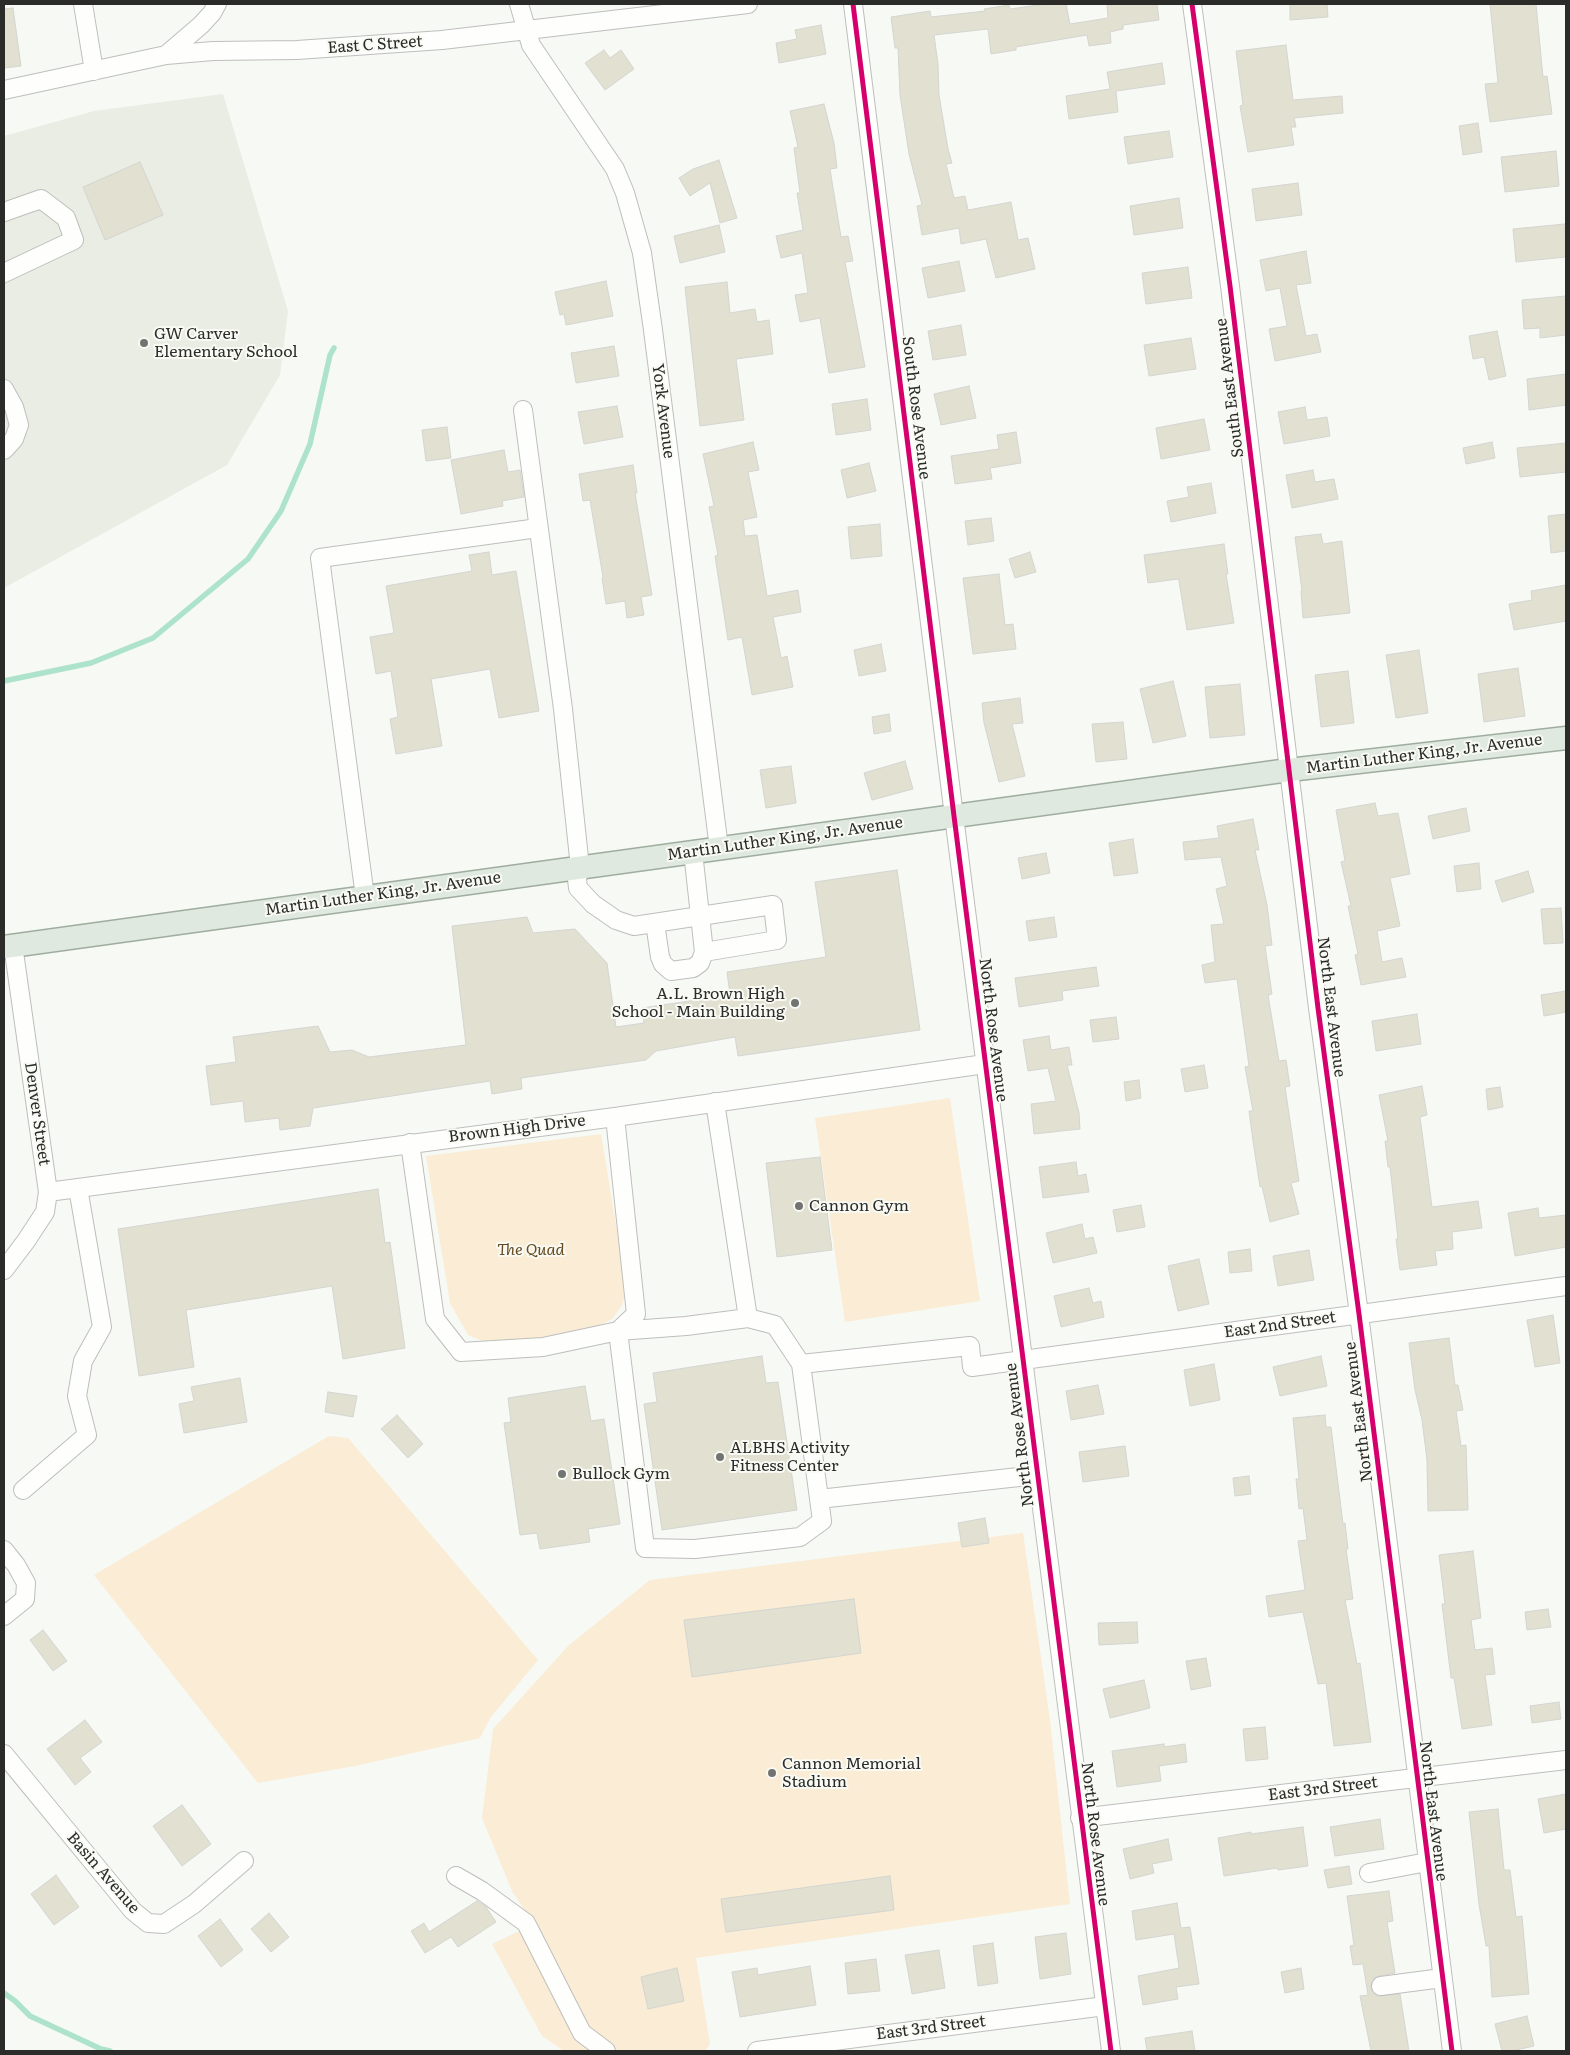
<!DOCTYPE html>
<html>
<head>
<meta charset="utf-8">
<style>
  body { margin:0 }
  #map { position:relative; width:1570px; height:2055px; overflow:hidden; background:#f7f9f4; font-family:Literata,serif }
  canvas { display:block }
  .frame { position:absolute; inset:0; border:5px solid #2b2c2a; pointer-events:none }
</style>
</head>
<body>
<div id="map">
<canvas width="1570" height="2055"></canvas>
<div class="frame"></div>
</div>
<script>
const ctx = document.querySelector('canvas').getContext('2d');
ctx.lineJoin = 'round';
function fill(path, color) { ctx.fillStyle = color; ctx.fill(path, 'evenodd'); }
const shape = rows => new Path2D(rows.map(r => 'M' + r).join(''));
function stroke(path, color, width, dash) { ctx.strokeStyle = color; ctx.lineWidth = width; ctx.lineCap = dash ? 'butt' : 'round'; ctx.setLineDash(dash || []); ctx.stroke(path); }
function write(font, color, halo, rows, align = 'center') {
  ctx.font = font + ' Literata,serif'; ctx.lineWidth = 4; ctx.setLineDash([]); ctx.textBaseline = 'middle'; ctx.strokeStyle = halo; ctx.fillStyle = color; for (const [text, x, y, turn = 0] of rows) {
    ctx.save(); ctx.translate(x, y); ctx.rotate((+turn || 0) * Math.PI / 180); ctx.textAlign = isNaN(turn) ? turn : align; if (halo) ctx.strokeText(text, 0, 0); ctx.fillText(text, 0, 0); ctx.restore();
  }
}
const built = shape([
  [223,94,288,311,280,375,227,465,4,588,4,136,94,111]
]);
const green = shape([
  [950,1098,980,1301,845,1322,815,1118],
  [601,1134,627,1291,621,1307,612,1319,595,1328,524,1342,490,1344,468,1335,450,1303,426,1156],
  [329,1436,348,1438,538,1660,490,1718,480,1738,355,1766,258,1783,94,1575],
  [1023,1533,1050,1720,1070,1904,696,1958,710,2044,705,2051,564,2051,542,2036,492,1944,534,1924,512,1891,482,1818,493,1729,568,1646,650,1580]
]);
const stream = shape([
  [4,681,91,663,153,638,248,559,281,511,310,444,330,355,334,348],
  [4,1993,15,2001,30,2016,101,2049,110,2051]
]);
const building = shape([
  [1046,4,1066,4,1070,24,1108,18,1107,4,1157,4,1159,20,1123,25,1123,29,1110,32,1111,43,1089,46,1087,35,1016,47,1016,50,991,54,988,29,934,35,938,64,939,95,948,149,952,163,946,164,954,198,965,196,968,210,1011,202,1018,240,1028,238,1035,269,996,278,986,239,961,244,959,228,922,235,917,206,922,205,909,154,900,95,898,48,895,48,891,17,930,11,931,17,985,11,984,9,1009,5,1010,9,1046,4],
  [1290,4,1327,4,1328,17,1290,20,1290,4],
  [1490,4,1536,4,1543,77,1547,76,1552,114,1490,122,1485,84,1498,83,1490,4],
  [13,8,21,66,4,68,4,9,13,8],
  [821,25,826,54,779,63,776,43,797,39,795,30,821,25],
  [1286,45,1293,100,1342,96,1343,113,1294,118,1296,127,1291,127,1294,145,1248,152,1240,106,1243,105,1236,51,1286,45],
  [604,50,610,58,621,50,634,69,605,90,585,63,604,50],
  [1162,63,1165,84,1116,91,1118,112,1069,119,1066,96,1110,89,1107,72,1162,63],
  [824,104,834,143,837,168,830,169,841,237,848,236,853,261,845,262,865,367,829,373,820,318,800,322,795,295,808,293,802,253,781,258,776,236,803,230,797,193,800,193,794,148,798,147,790,111,824,104],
  [1478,123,1482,152,1463,155,1459,126,1478,123],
  [1169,131,1173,157,1128,164,1124,137,1169,131],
  [1556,151,1559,186,1505,192,1501,157,1556,151],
  [719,160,737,218,720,223,710,183,690,196,679,178,693,169,719,160],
  [140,162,163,215,105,240,83,187,140,162],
  [1298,183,1302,215,1256,221,1252,189,1298,183],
  [1179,198,1183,228,1134,235,1130,206,1179,198],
  [1565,224,1566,257,1516,262,1513,229,1565,224],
  [719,225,725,252,680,263,674,236,719,225],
  [1306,251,1311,283,1296,285,1306,336,1317,334,1321,352,1275,361,1269,329,1287,326,1280,288,1266,291,1260,260,1306,251],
  [959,261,965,291,928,298,922,268,959,261],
  [1188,267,1192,298,1146,304,1142,273,1188,267],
  [606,281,613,316,566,325,564,314,560,315,555,292,606,281],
  [727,282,730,313,755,309,757,322,769,320,773,354,736,359,744,420,700,426,685,287,727,282],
  [1566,296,1566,335,1540,338,1540,328,1524,329,1522,300,1566,296],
  [961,325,966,355,933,360,928,331,961,325],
  [1497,331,1506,376,1489,380,1484,357,1473,359,1469,336,1497,331],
  [1191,338,1196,369,1149,376,1144,345,1191,338],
  [614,346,619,376,576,383,571,353,614,346],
  [1566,374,1566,405,1529,410,1527,379,1566,374],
  [969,386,976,418,941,425,934,394,969,386],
  [867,399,871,430,836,435,832,404,867,399],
  [617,406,623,437,584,444,578,412,617,406],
  [1305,407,1307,420,1327,417,1330,436,1284,444,1278,412,1305,407],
  [1204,419,1210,450,1161,459,1156,428,1204,419],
  [447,427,451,458,426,461,422,430,447,427],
  [1016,432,1021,463,990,468,992,479,955,484,951,456,999,449,997,435,1016,432],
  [753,442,759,470,748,472,757,517,743,520,745,536,757,535,767,596,798,590,801,612,773,617,781,658,787,656,793,687,752,695,742,637,728,640,715,556,718,555,709,507,714,506,703,454,753,442],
  [1492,442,1495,458,1466,464,1463,448,1492,442],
  [1566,443,1566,472,1520,477,1517,448,1566,443],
  [504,450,508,472,520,470,524,497,502,501,503,506,461,514,451,460,504,450],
  [869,463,876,491,847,498,841,470,869,463],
  [633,465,637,493,635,493,652,595,641,597,644,615,627,618,625,601,606,604,602,578,603,577,590,500,583,501,579,474,633,465],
  [1313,470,1315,482,1334,479,1338,499,1292,508,1286,475,1313,470],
  [1211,483,1216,513,1171,522,1167,501,1189,497,1187,487,1211,483],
  [1566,514,1566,551,1551,553,1548,516,1566,514],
  [991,518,994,541,968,545,965,521,991,518],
  [880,524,882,556,851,559,848,527,880,524],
  [1321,534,1323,544,1342,541,1350,613,1303,618,1301,591,1302,591,1295,537,1321,534],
  [1224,544,1228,574,1226,574,1234,623,1187,630,1179,581,1178,579,1148,583,1144,555,1224,544],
  [489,552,492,575,516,571,539,711,499,718,490,669,431,679,442,746,396,754,390,719,398,717,391,671,376,674,370,637,394,633,386,586,472,571,469,555,489,552],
  [1030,552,1036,572,1015,578,1009,559,1030,552],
  [999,574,1005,625,1013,624,1016,649,973,654,963,578,999,574],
  [1566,585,1566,621,1514,630,1509,604,1532,600,1531,591,1566,585],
  [881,644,886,671,859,676,854,650,881,644],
  [1419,650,1428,713,1396,718,1386,655,1419,650],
  [1518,668,1525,716,1484,722,1478,674,1518,668],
  [1348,671,1354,723,1321,727,1315,675,1348,671],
  [1173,681,1186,736,1153,743,1140,689,1173,681],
  [1240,684,1245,735,1210,738,1205,687,1240,684],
  [1020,698,1023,723,1012,724,1025,776,999,782,984,723,982,703,1020,698],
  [889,714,891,731,874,734,872,717,889,714],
  [1123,722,1127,759,1096,762,1092,724,1123,722],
  [905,761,913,789,872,800,864,773,905,761],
  [791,766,796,803,766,808,760,770,791,766],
  [1375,803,1378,816,1398,813,1410,874,1390,878,1400,926,1377,931,1382,962,1402,958,1406,977,1361,985,1355,955,1358,954,1348,906,1351,906,1341,862,1345,861,1336,810,1375,803],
  [1466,808,1470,831,1433,839,1428,816,1466,808],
  [1253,819,1259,850,1255,850,1267,905,1272,945,1265,946,1272,994,1268,995,1279,1061,1286,1060,1290,1086,1285,1087,1299,1181,1291,1183,1299,1214,1270,1222,1262,1186,1260,1187,1253,1141,1249,1111,1253,1111,1245,1067,1249,1066,1237,979,1205,983,1202,965,1215,962,1211,925,1224,924,1216,889,1227,886,1221,857,1185,860,1183,842,1219,838,1217,826,1253,819],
  [1133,839,1138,873,1114,876,1109,843,1133,839],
  [1046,853,1050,873,1022,879,1018,858,1046,853],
  [1479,863,1481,889,1457,892,1454,866,1479,863],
  [897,870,920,1030,738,1056,735,1037,656,1051,646,1060,521,1078,522,1089,492,1094,490,1081,313,1108,310,1126,280,1130,279,1118,245,1122,243,1101,211,1105,206,1066,236,1062,233,1037,318,1026,330,1052,352,1050,369,1057,466,1045,452,926,527,917,533,933,575,929,607,963,616,1027,644,1023,642,1008,730,995,727,972,826,957,815,882,897,870],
  [1528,871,1534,892,1502,902,1495,881,1528,871],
  [1561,908,1563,943,1544,944,1541,909,1561,908],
  [1054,917,1057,937,1029,941,1026,921,1054,917],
  [1096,967,1099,986,1062,991,1063,1000,1019,1007,1015,978,1096,967],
  [1566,991,1566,1012,1544,1016,1541,995,1566,991],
  [1417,1014,1421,1044,1376,1051,1372,1021,1417,1014],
  [1116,1017,1119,1039,1093,1042,1090,1020,1116,1017],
  [1049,1036,1051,1050,1069,1047,1072,1065,1067,1065,1079,1113,1080,1129,1034,1134,1031,1104,1056,1101,1048,1068,1028,1071,1023,1040,1049,1036],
  [1204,1065,1208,1088,1185,1092,1181,1069,1204,1065],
  [1139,1080,1141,1098,1126,1101,1124,1082,1139,1080],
  [1422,1086,1427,1115,1420,1117,1432,1207,1478,1201,1482,1228,1452,1232,1453,1249,1435,1251,1437,1265,1400,1270,1396,1239,1398,1239,1390,1167,1388,1167,1385,1141,1388,1141,1379,1095,1422,1086],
  [1500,1087,1503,1107,1488,1110,1486,1089,1500,1087],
  [820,1157,832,1250,777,1257,766,1163,820,1157],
  [1076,1162,1078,1176,1086,1174,1089,1192,1043,1198,1039,1167,1076,1162],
  [378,1189,385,1243,390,1242,405,1348,343,1359,332,1286,186,1310,194,1367,139,1376,118,1229,378,1189],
  [1141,1205,1145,1227,1117,1232,1113,1210,1141,1205],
  [1538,1208,1539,1218,1566,1215,1566,1247,1515,1256,1508,1213,1538,1208],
  [1082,1224,1085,1239,1093,1237,1097,1253,1053,1263,1046,1233,1082,1224],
  [1250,1249,1252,1271,1230,1273,1228,1252,1250,1249],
  [1309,1250,1314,1280,1278,1286,1273,1256,1309,1250],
  [1199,1259,1209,1304,1178,1311,1168,1266,1199,1259],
  [1089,1288,1093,1303,1101,1301,1104,1317,1061,1327,1054,1296,1089,1288],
  [1553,1315,1560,1363,1535,1367,1527,1320,1553,1315],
  [1449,1338,1455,1385,1458,1385,1463,1410,1456,1411,1461,1446,1466,1445,1468,1510,1428,1511,1427,1460,1422,1420,1415,1390,1409,1343,1449,1338],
  [762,1356,766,1383,778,1382,797,1510,662,1530,644,1404,657,1402,653,1373,762,1356],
  [1321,1356,1327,1386,1280,1396,1273,1367,1321,1356],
  [1214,1364,1220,1400,1190,1406,1184,1370,1214,1364],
  [240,1378,247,1422,184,1433,179,1404,194,1401,191,1387,240,1378],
  [1098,1385,1104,1414,1071,1420,1066,1391,1098,1385],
  [585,1386,591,1421,604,1419,620,1524,588,1529,590,1542,540,1549,537,1533,520,1535,504,1423,511,1422,508,1398,585,1386],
  [328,1392,357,1396,353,1417,325,1412,328,1392],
  [397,1415,423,1444,408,1458,381,1429,397,1415],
  [1325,1415,1326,1427,1331,1427,1343,1524,1345,1523,1348,1549,1346,1549,1353,1599,1345,1600,1357,1664,1360,1663,1371,1742,1334,1746,1326,1683,1318,1684,1303,1612,1269,1617,1266,1596,1305,1590,1298,1541,1307,1540,1303,1508,1299,1509,1296,1479,1299,1479,1293,1418,1325,1415],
  [1125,1446,1129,1476,1083,1482,1079,1452,1125,1446],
  [1249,1476,1251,1494,1235,1496,1233,1478,1249,1476],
  [985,1518,989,1543,962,1547,958,1523,985,1518],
  [1473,1551,1481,1618,1471,1620,1475,1650,1492,1648,1495,1674,1485,1675,1492,1725,1462,1729,1454,1678,1451,1678,1442,1604,1445,1604,1439,1555,1473,1551],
  [854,1599,861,1653,692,1677,684,1620,854,1599],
  [1548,1609,1551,1627,1527,1630,1525,1612,1548,1609],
  [1137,1622,1138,1643,1099,1645,1098,1623,1137,1622],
  [43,1630,67,1661,53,1671,30,1640,43,1630],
  [1206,1658,1211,1686,1191,1690,1186,1661,1206,1658],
  [1144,1680,1150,1708,1110,1718,1103,1689,1144,1680],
  [1559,1702,1561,1719,1532,1723,1530,1706,1559,1702],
  [85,1720,102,1742,80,1758,91,1772,75,1785,47,1749,85,1720],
  [1265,1727,1268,1759,1246,1761,1243,1729,1265,1727],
  [1164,1744,1164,1747,1185,1744,1187,1762,1159,1766,1161,1781,1117,1787,1112,1751,1164,1744],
  [1566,1794,1566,1829,1544,1833,1538,1799,1566,1794],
  [182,1805,211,1844,182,1866,153,1826,182,1805],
  [1498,1809,1504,1870,1510,1870,1516,1917,1522,1916,1529,1994,1492,1997,1489,1946,1486,1946,1479,1904,1469,1812,1498,1809],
  [1380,1819,1384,1849,1335,1856,1330,1827,1380,1819],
  [1303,1827,1308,1866,1278,1870,1277,1868,1224,1876,1218,1838,1251,1832,1251,1834,1303,1827],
  [1168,1839,1172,1860,1152,1864,1154,1873,1130,1879,1123,1849,1168,1839],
  [1349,1866,1352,1884,1328,1888,1324,1870,1349,1866],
  [56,1875,79,1907,54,1925,31,1894,56,1875],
  [890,1876,894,1910,726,1932,721,1899,890,1876],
  [1389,1891,1393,1921,1387,1922,1395,1973,1375,1977,1370,1987,1373,1993,1377,1996,1400,1994,1409,2051,1371,2051,1360,1996,1368,1995,1363,1964,1353,1965,1350,1946,1354,1945,1347,1896,1389,1891],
  [477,1901,486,1907,496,1922,458,1947,451,1937,425,1953,411,1931,424,1923,429,1932,477,1901],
  [1177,1903,1181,1928,1190,1927,1199,1984,1176,1987,1178,1999,1143,2005,1138,1976,1179,1968,1174,1934,1136,1940,1132,1911,1177,1903],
  [269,1913,289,1937,271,1952,251,1929,269,1913],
  [220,1919,243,1950,221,1967,198,1936,220,1919],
  [1066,1933,1071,1974,1040,1979,1035,1937,1066,1933],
  [993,1943,998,1983,978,1986,973,1946,993,1943],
  [939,1950,945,1988,912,1994,905,1955,939,1950],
  [876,1959,880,1991,848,1994,845,1963,876,1959],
  [810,1966,816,2005,740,2017,732,1972,757,1968,758,1975,810,1966],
  [677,1968,684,2001,648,2009,641,1977,677,1968],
  [1301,1968,1304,1989,1285,1993,1281,1972,1301,1968],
  [1527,2016,1534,2046,1512,2051,1502,2051,1495,2024,1527,2016],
  [1192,2031,1195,2051,1147,2051,1145,2038,1192,2031]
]);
const minor = shape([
  [83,4,94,71],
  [519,4,531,45,615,169,625,193,642,253,653,330,719,848],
  [853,4,954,816,1111,2051],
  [1192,4,1230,286,1318,1008,1359,1314,1452,2051],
  [166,55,201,25,212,13,217,4],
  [4,90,166,55,213,51,297,50,442,40,748,4],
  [4,212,41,199,66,218,74,240,4,273],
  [4,389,14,407,19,425,14,439,4,450],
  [523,410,563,709,580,867,577,879,578,888,593,904,616,920,634,926,773,905,777,940,704,952],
  [365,897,320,558,538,528],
  [655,923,660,957,663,964,671,971,693,968,700,963,704,952,693,852],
  [715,1102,748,1318],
  [410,1143,435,1319,461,1352,543,1347,618,1331,636,1314,615,1117],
  [48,1192,615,1117,985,1064],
  [4,1270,26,1241,45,1212,48,1192,13,945],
  [801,1364,822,1521,800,1537,695,1549,645,1548,618,1331,686,1326,748,1318,775,1325,801,1364,970,1346,972,1367,1566,1286],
  [23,1490,87,1435,77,1396,83,1361,102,1327,78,1188],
  [819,1499,1037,1475],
  [4,1550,16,1565,26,1583,25,1599,4,1616],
  [4,1754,133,1911,148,1923,164,1924,194,1904,244,1861],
  [1080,1818,1566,1760],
  [1369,1873,1427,1862],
  [456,1876,482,1891,526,1923,582,2033,606,2051],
  [1381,1986,1442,1978],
  [757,2051,1105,2006]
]);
const major = shape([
  [4,947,1289,770,1566,738]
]);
const cycleway = shape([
  [853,4,954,816,1111,2051],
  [1192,4,1230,286,1318,1008,1359,1314,1452,2051]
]);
const markers = [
  [144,343,5,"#727471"],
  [795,1003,5,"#727471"],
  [799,1206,5,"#727471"],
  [720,1457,5,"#727471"],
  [562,1474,5,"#727471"],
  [772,1773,5,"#727471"]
];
const streetNames = [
  ["East C Street",375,45,-4],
  ["South East Avenue",1230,388,-97],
  ["South Rose Avenue",916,408,83],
  ["York Avenue",663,411,83],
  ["Martin Luther King, Jr. Avenue",1424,754,-7],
  ["Martin Luther King, Jr. Avenue",785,839,-8],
  ["Martin Luther King, Jr. Avenue",383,894,-8],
  ["North East Avenue",1331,1007,83],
  ["North Rose Avenue",993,1030,83],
  ["Denver Street",37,1114,82],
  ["Brown High Drive",517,1129,-7],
  ["East 2nd Street",1280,1325,-8],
  ["North East Avenue",1359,1412,-97],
  ["North Rose Avenue",1020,1435,-97],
  ["East 3rd Street",1323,1789,-7],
  ["North East Avenue",1433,1811,83],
  ["North Rose Avenue",1095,1834,83],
  ["Basin Avenue",103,1873,49],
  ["East 3rd Street",931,2028,-7]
];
const poiNames = [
  ["GW Carver",154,334],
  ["Elementary School",154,352],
  ["A.L. Brown High",785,994,"right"],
  ["School - Main Building",785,1012,"right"],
  ["Cannon Gym",809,1206],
  ["ALBHS Activity",730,1448],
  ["Fitness Center",730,1466],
  ["Bullock Gym",572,1474],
  ["Cannon Memorial",782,1764],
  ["Stadium",782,1782]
];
const parkNames = [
  ["The Quad",531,1250]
];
fill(built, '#e9ede3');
fill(green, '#faecd5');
stroke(stream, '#aee3cb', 5.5);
fill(building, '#e1e0d1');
stroke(building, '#d4d5d1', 1);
stroke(minor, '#bebfbc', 20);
stroke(major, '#9fad9e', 25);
stroke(minor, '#fefefd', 18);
stroke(major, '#e0e9e0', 22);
stroke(cycleway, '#d6006c', 5);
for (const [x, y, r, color] of markers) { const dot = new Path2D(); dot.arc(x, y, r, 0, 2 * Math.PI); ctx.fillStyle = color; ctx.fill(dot); stroke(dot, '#f8faf3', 2); }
write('16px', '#2b2c2a', '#f8faf3', streetNames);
write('16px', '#2b2c2a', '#f8faf3', poiNames, 'left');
write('italic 16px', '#674b20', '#f8faf3', parkNames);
</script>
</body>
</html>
